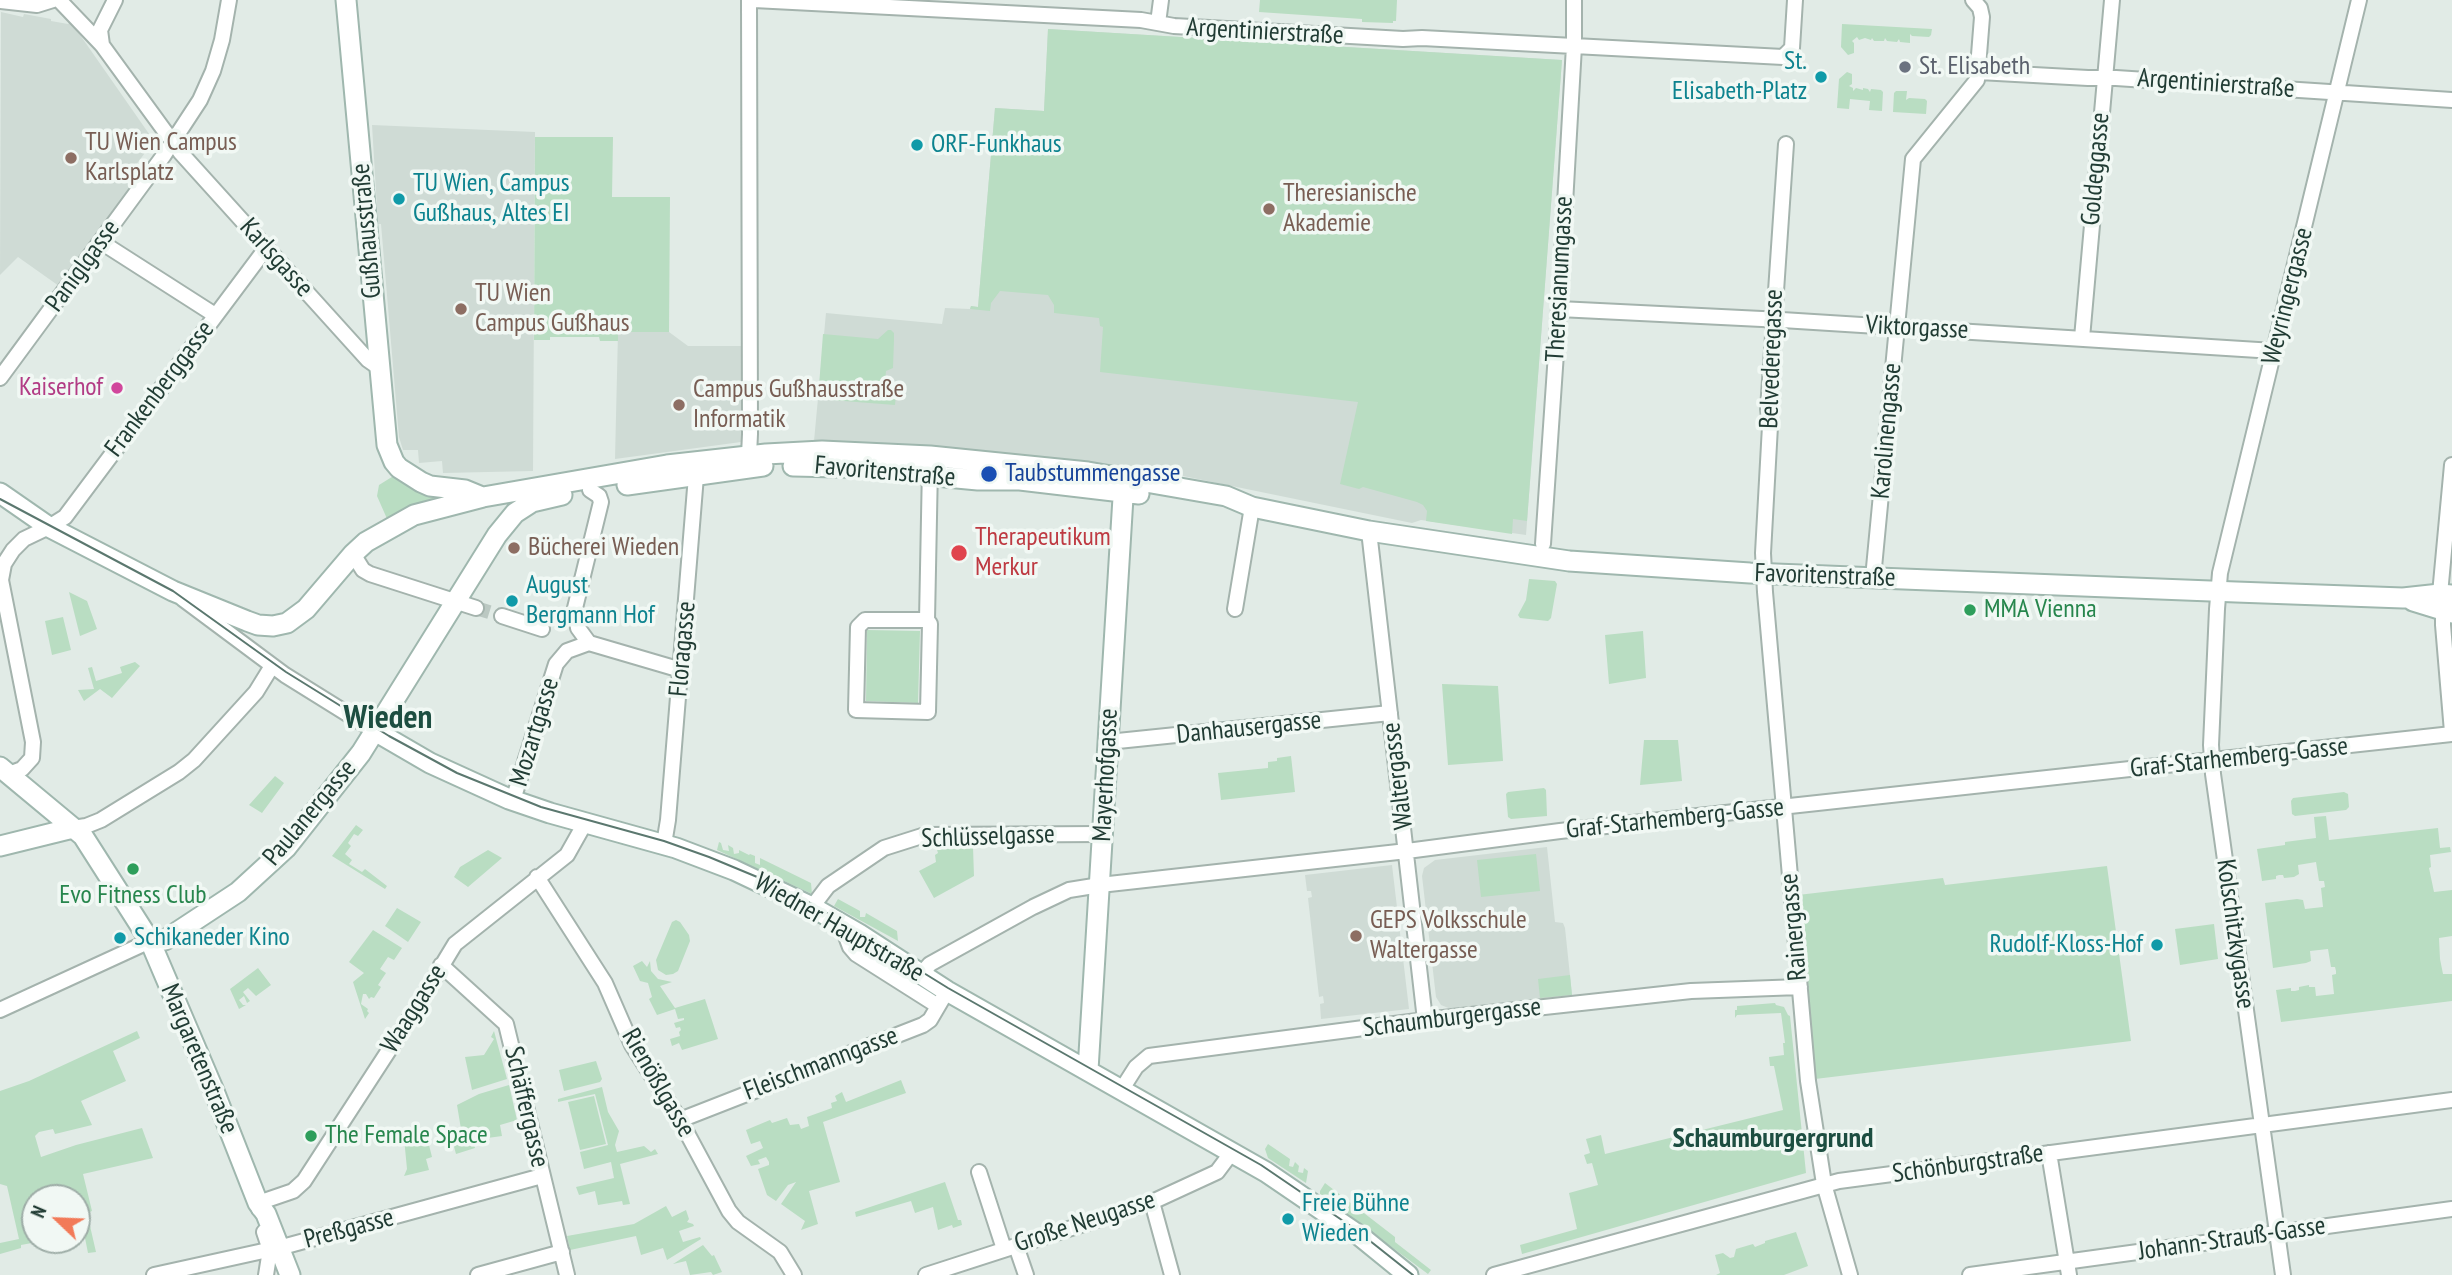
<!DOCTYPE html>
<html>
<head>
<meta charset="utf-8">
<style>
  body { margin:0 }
  #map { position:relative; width:2452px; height:1275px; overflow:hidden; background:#e1ebe6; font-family:"PT Sans Narrow",sans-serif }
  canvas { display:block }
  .north { position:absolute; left:21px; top:1184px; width:70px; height:70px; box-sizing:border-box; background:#f1f8f4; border:2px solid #9eada7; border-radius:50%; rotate:293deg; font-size:19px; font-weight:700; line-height:28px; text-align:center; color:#213c34 }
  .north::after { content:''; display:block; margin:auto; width:24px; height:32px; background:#f27a58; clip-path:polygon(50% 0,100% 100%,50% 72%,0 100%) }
</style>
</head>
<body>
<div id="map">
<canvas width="2452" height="1275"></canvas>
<div class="north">N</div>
</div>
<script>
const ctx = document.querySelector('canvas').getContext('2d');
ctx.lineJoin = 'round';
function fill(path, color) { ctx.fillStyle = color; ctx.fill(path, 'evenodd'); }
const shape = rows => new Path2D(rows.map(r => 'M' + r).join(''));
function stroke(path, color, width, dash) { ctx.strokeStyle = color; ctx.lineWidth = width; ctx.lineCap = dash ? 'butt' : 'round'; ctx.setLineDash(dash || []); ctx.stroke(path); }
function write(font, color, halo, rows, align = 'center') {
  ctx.font = font + ' "PT Sans Narrow",sans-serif'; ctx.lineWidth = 7; ctx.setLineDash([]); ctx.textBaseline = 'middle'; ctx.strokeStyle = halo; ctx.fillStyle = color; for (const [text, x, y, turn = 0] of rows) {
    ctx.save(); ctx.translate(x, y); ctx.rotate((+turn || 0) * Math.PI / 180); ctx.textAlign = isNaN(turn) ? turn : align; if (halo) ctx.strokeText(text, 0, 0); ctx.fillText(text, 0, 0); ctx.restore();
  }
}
const built = shape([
  [1,12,23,17,24,14,51,19,51,21,68,24,71,22,154,141,126,178,132,184,59,286,18,257,0,275],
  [1048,29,1562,60,1526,535,1421,520,1412,523,1149,469,910,445,814,441,826,313,942,324,945,308,970,309,971,306,978,307,995,108,1044,111],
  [372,125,535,132,533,471,443,473,442,461,419,463,418,450,403,450,399,437,381,224,378,224],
  [618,332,669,332,688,346,741,346,741,442,615,459],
  [1547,847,1555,922,1563,923,1565,928,1572,995,1451,1009,1441,1005,1436,997,1422,876,1424,868,1435,860],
  [1392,865,1409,1009,1321,1019,1320,1004,1324,1003,1323,996,1319,997,1308,898,1312,897,1311,891,1307,891,1305,875]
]);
const green = shape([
  [1260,0,1397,0,1396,21,1393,21,1393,23,1362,22,1362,19,1259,12],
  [1842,24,1932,29,1931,35,1929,37,1912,36,1910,34,1910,43,1900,42,1899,39,1897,42,1887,41,1885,38,1884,41,1874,41,1872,38,1871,40,1865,38,1859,40,1857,37,1852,41,1854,43,1854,53,1848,55,1841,47],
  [1048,29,1562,60,1527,521,1513,519,1512,534,1426,521,1427,511,1423,505,1417,502,1363,487,1359,489,1340,484,1358,402,1100,372,1103,327,1100,326,1099,318,1054,313,1054,305,1048,295,1000,291,991,303,990,311,970,309,971,306,978,307,995,108,1044,111],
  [1847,72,1852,74,1852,84,1849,86,1853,88,1853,91,1856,88,1863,90,1863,88,1868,89,1870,92,1871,89,1881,90,1883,92,1882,111,1869,110,1870,101,1850,99,1849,109,1837,108,1839,79],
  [1896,91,1907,91,1906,100,1909,98,1925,99,1927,101,1926,114,1893,112,1894,93],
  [535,137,613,137,612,197,670,197,669,332,618,332,618,341,600,341,599,337,550,337,550,340,534,340],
  [888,330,891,330,894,333,894,340,893,368,886,371,884,394,896,395,895,405,818,399,823,334,878,339],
  [395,475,462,494,396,514,396,518,388,521,377,496,379,485],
  [1529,579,1555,581,1557,584,1551,618,1548,621,1520,618,1518,615,1526,600],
  [69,592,87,601,97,629,80,636],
  [63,617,71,650,52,655,45,621],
  [867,630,920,631,918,703,866,701],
  [1643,631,1646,678,1609,684,1605,635],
  [135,662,140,666,112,698,100,689,84,701,78,690,94,689,88,668,92,667,96,681,122,673,120,667],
  [1442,684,1498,686,1503,761,1448,765],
  [1644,740,1678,740,1682,781,1640,785],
  [1291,756,1295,792,1221,800,1218,773,1268,768,1268,762,1277,761,1277,758],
  [275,776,284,783,262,813,249,805],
  [1544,788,1546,790,1547,816,1511,819,1508,817,1506,794,1508,792],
  [2344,792,2348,794,2349,807,2346,810,2295,816,2292,814,2291,801,2293,798],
  [2326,816,2329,840,2438,828,2440,848,2450,847,2451,852,2430,855,2431,867,2429,868,2434,892,2452,890,2452,936,2439,938,2440,959,2443,974,2452,974,2452,1001,2281,1022,2276,990,2291,988,2291,991,2295,991,2299,990,2299,987,2309,985,2309,987,2315,987,2316,996,2334,994,2332,975,2336,974,2336,971,2335,967,2331,967,2328,949,2310,951,2311,961,2306,963,2273,968,2265,903,2297,899,2303,900,2305,909,2323,907,2321,888,2325,887,2324,881,2319,881,2316,862,2298,865,2299,874,2294,877,2284,878,2283,875,2279,875,2276,876,2276,879,2262,881,2257,849,2285,845,2285,842,2316,838,2314,817],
  [356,825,363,830,358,836,354,834,348,843,351,846,345,854,352,860,349,864,362,872,365,869,387,886,385,889,332,856],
  [719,842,721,843,723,850,729,851,728,845,733,848,734,854,739,853,739,850,749,855,750,854,755,856,755,863,760,865,760,858,811,883,812,894,717,850],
  [935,843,961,843,965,847,973,847,974,876,934,898,919,871,936,862,935,855,938,853],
  [488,850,502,858,468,887,454,877,460,867],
  [1536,854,1540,891,1481,897,1477,860],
  [2107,866,2131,1041,1815,1079,1798,895,1943,878,1945,885],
  [838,899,860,911,860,917,865,917,866,913,897,931,898,941,834,906],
  [397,908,421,922,408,942,385,926],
  [676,920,680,922,689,935,690,941,678,971,673,974,666,975,658,970,656,960,672,922],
  [2214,924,2218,959,2180,965,2175,929],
  [373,930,402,948,394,960,388,957,380,969,386,973,378,985,381,987,374,998,371,997,369,999,366,994,363,994,361,1004,368,1009,367,1011,369,1013,365,1019,353,982,364,973,349,962],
  [642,961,647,967,650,961,651,971,658,979,672,982,660,986,675,1008,705,999,718,1039,682,1050,679,1043,672,1046,670,1039,680,1036,679,1032,681,1030,680,1027,676,1028,674,1023,684,1020,684,1018,678,1019,675,1009,657,1015,649,999,652,997,648,983,640,981,633,966],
  [258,968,271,985,256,996,248,988,243,992,250,1001,247,1003,244,996,239,1000,243,1005,246,1005,239,1009,230,989],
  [1570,975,1572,995,1540,998,1538,979],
  [1775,1003,1776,1005,1784,1007,1788,1015,1790,1016,1806,1173,1522,1254,1520,1245,1577,1229,1569,1193,1598,1185,1592,1163,1587,1164,1584,1155,1590,1153,1586,1139,1601,1135,1605,1154,1783,1110,1774,1066,1770,1066,1769,1057,1784,1055,1783,1043,1785,1043,1781,1013,1737,1015,1735,1018,1735,1010,1737,1010,1737,1006],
  [137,1031,140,1038,113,1051,126,1081,81,1101,92,1125,55,1134,53,1129,39,1132,35,1136,41,1157,76,1145,142,1128,153,1158,83,1174,92,1211,87,1213,96,1252,88,1253,84,1233,77,1234,77,1198,35,1198,35,1240,48,1240,21,1245,21,1248,0,1254,0,1243,19,1239,7,1186,0,1184,0,1091,29,1081],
  [494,1031,507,1079,472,1090,465,1057,484,1055,494,1039,491,1037],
  [596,1061,602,1079,600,1082,564,1091,559,1070],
  [901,1080,906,1093,823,1122,840,1182,809,1191,818,1224,801,1230,805,1221,781,1204,796,1182,788,1185,776,1201,767,1195,758,1169,769,1165,769,1162,766,1157,758,1160,760,1164,751,1166,746,1156,763,1148,760,1141,751,1144,746,1130,770,1120,772,1123,787,1118,790,1125,799,1124,801,1129,809,1126,807,1117,832,1108,831,1103,837,1101,835,1096,842,1092,846,1102],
  [509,1085,517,1120,500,1125,502,1136,473,1140,475,1148,456,1154,453,1143,463,1141,457,1105,479,1094],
  [602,1087,608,1112,619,1131,615,1145,617,1152,644,1146,651,1152,655,1149,658,1154,620,1164,630,1204,623,1205,622,1201,598,1205,595,1191,579,1195,576,1187,614,1178,611,1162,584,1169,580,1152,608,1145,595,1094,558,1102,558,1099],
  [594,1096,606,1144,580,1150,568,1102],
  [427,1137,432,1157,426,1159,429,1170,404,1176,407,1169,404,1138],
  [1268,1144,1290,1159,1289,1166,1293,1167,1295,1162,1299,1166,1298,1172,1303,1173,1304,1168,1308,1171,1306,1183,1268,1158,1265,1149],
  [945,1182,958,1220,961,1220,962,1225,953,1228,952,1225,938,1230,933,1207,915,1213,911,1201,856,1217,855,1212],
  [1325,1183,1395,1237,1395,1242,1431,1270,1428,1274,1320,1194,1320,1191],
  [666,1206,672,1217,686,1210,689,1219,687,1222,693,1224,694,1226,679,1231,683,1242,700,1237,701,1239,667,1260,663,1248,641,1255,636,1236,570,1250,567,1236,634,1224],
  [1796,1232,1808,1266,1784,1275,1716,1275,1720,1273,1715,1255,1723,1253,1730,1258,1734,1257,1736,1249,1753,1244,1755,1247,1765,1243,1765,1241],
  [703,1245,712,1256,714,1255,722,1272,713,1275,711,1272,690,1275,686,1261,673,1264]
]);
const streetTunnel = shape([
  [476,608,502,616]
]);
const street = shape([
  [59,0,102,45,180,152,368,360,378,367],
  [754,0,1141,20,1174,26,1403,39,1422,38,1783,57,1792,48,1795,0],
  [0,1,37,5,53,0],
  [1158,23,1161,0],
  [102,45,100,30,115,0],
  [1979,72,2088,78,2116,78,2452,100],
  [1786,144,1768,409,1770,426,1763,553,1765,592,1808,1081,1824,1184,1850,1275],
  [101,242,215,315],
  [1559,309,1782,320,2274,351],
  [2082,338,2112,0],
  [0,378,164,155,200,100,213,71,222,40,229,0],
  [742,460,749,455,750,434,749,0],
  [1369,531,1425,1020],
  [1543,544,1559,309,1574,46,1574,0],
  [353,554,363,570,370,574,476,608],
  [1873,578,1913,159,1977,80,1982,17,1980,8,1973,0],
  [2440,594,2452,465],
  [183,599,285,675,375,731],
  [1235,609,1252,507],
  [2443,610,2443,625,2452,732],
  [502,616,542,629],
  [927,620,865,620,858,627,856,710,928,712,930,624,927,620,930,466],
  [589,643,578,628,575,608,601,502,599,496,590,490],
  [1108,742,1390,713],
  [9,774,22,769,32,758,33,742,1,580,4,564,13,550,24,539,49,527,65,517,267,247],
  [513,800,556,664,567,651,589,643,681,670],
  [73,828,86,826,101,820,179,772,194,760,256,692,272,666],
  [664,844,668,820,696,476,701,471],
  [537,877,605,983,632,1045,680,1120,729,1211,738,1222,780,1252,794,1275],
  [812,907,828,886,884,848,925,835,1102,834],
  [841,923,850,947,856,954,938,1006],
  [441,965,506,1024,567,1275],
  [921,974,930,964,1033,907,1069,890,1100,885,1407,851,1560,831,2452,734],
  [0,1010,150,941],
  [1122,1089,1136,1067,1149,1056,1425,1020,1691,991,1800,987],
  [680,1120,923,1025,930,1020,947,991],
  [2049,1153,2069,1275],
  [979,1172,1004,1249],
  [1152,1202,1172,1275],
  [259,1209,258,1203,293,1191,304,1181,417,1007,455,944,567,855,585,823],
  [264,1232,270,1250,266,1275],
  [1016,1246,1026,1275],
  [154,1275,286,1246,542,1176],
  [478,1275,562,1252],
  [926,1275,1152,1202,1217,1172,1232,1152],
  [1494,1275,1839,1181,2452,1100],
  [1970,1275,2452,1209],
  [2283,1275,2213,774,2211,745,2217,609,2220,573,2359,0]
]);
const secondary = shape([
  [346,0,387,445,394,462,399,468,421,482,430,486,465,490,482,497],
  [793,466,882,468,946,477,978,480,1020,480,1139,494],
  [627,485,763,466],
  [0,493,49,527,173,591,247,621,258,625,273,626,287,623,306,609,353,554,366,542,414,515,483,497,667,465,766,454,822,451,930,456,1088,472,1226,496,1252,507,1369,531,1569,561,1750,573,2236,592,2403,598,2440,594,2452,595],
  [2413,601,2452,613],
  [375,731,430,763,509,799,550,813,676,848,734,870,812,907,859,934,947,991,1266,1172,1360,1236,1408,1275],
  [0,767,83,836,150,941,214,1091,258,1203,266,1214,290,1275],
  [0,846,73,828],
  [150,941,165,940,238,892,286,848,361,753,497,535,515,513,532,502,562,495],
  [1088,1070,1124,481]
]);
const tram = shape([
  [0,499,173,591,286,672,389,736,457,773,541,807,664,841,709,857,762,879,814,905,948,988,1261,1165,1355,1229,1413,1275]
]);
const markers = [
  [1905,67,7,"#6b7280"],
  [1821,77,7,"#0f9aa8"],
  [917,145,7,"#0f9aa8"],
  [71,158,7,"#8d6e63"],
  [399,199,7,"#0f9aa8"],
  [1269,209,7,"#8d6e63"],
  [461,309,7,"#8d6e63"],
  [117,388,7,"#d1479c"],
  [679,405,7,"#8d6e63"],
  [989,474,9,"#1a4fb4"],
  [514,548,7,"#8d6e63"],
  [959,553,9,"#e0444e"],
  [512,601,7,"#0f9aa8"],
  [1970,610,7,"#2e9e5b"],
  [133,869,7,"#2e9e5b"],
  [1356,936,7,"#8d6e63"],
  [120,938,7,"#0f9aa8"],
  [2157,945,7,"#0f9aa8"],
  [311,1136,7,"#2e9e5b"],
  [1288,1219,7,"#0f9aa8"]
];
const streetNames = [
  ["Argentinierstraße",1265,32,3],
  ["Argentinierstraße",2216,84,4],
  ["Goldeggasse",2096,169,-85],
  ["Gußhausstraße",367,231,-95],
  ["Karlsgasse",276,258,48],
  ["Paniglgasse",83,266,-54],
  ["Theresianumgasse",1560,279,-87],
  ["Weyringergasse",2288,296,-76],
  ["Viktorgasse",1917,328,3],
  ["Belvederegasse",1772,359,-88],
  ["Frankenberggasse",160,389,-53],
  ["Karolinengasse",1887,431,-85],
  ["Favoritenstraße",885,472,5],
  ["Favoritenstraße",1825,576,2],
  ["Floragasse",683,649,-85],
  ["Danhausergasse",1249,728,-6],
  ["Mozartgasse",535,732,-73],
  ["Graf-Starhemberg-Gasse",2239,758,-6],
  ["Mayerhofgasse",1106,775,-87],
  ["Waltergasse",1398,776,-97],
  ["Paulanergasse",310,813,-50],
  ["Graf-Starhemberg-Gasse",1675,819,-6],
  ["Schlüsselgasse",988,837,-2],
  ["Rainergasse",1794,927,-95],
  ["Wiedner Hauptstraße",839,928,30],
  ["Kolschitzkygasse",2235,934,82],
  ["Waaggasse",414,1009,-58],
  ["Schaumburgergasse",1452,1018,-7],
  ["Margaretenstraße",199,1059,67],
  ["Fleischmanngasse",821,1064,-21],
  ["Rienößlgasse",658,1083,60],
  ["Schäffergasse",526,1107,77],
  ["Schönburgstraße",1968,1164,-8],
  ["Große Neugasse",1085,1222,-18],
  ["Preßgasse",349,1229,-15],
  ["Johann-Strauß-Gasse",2232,1239,-8]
];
const cultureNames = [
  ["St.",1807,62,"right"],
  ["Elisabeth-Platz",1807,92,"right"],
  ["ORF-Funkhaus",931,145],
  ["TU Wien, Campus",413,184],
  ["Gußhaus, Altes EI",413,214],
  ["August",526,586],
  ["Bergmann Hof",526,616],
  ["Schikaneder Kino",134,938],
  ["Rudolf-Kloss-Hof",2143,945,"right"],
  ["Freie Bühne",1302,1204],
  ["Wieden",1302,1234]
];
const worshipNames = [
  ["St. Elisabeth",1919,67]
];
const educationNames = [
  ["TU Wien Campus",85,143],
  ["Karlsplatz",85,173],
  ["Theresianische",1283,194],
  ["Akademie",1283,224],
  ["TU Wien",475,294],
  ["Campus Gußhaus",475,324],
  ["Campus Gußhausstraße",693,390],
  ["Informatik",693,420],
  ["Bücherei Wieden",528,548],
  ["GEPS Volksschule",1370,921],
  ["Waltergasse",1370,951]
];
const hotelNames = [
  ["Kaiserhof",103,388]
];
const transitNames = [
  ["Taubstummengasse",1005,474]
];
const healthNames = [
  ["Therapeutikum",975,538],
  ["Merkur",975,568]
];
const leisureNames = [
  ["MMA Vienna",1984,610],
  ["Evo Fitness Club",133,896,"center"],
  ["The Female Space",325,1136]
];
const neighbourhoodNames = [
  ["Schaumburgergrund",1773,1139]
];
const districtNames = [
  ["Wieden",388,719]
];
fill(built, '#cfdbd5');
fill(green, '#b9ddc2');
stroke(streetTunnel, '#bbc8c2', 14, [14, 7]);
stroke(street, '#a4b3ad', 18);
stroke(secondary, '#9fb7ae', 23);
stroke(street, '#fff', 14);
stroke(secondary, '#fff', 19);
stroke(tram, '#5b786f', 2);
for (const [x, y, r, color] of markers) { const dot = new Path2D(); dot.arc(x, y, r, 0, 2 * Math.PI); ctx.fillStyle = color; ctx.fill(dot); stroke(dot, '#f1f8f4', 2.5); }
write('26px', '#213c34', '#f1f8f4', streetNames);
write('26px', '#0d838f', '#f1f8f4', cultureNames, 'left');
write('26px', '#5b616d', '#f1f8f4', worshipNames, 'left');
write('26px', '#785e54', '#f1f8f4', educationNames, 'left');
write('26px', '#b23c85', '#f1f8f4', hotelNames, 'right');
write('26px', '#164399', '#f1f8f4', transitNames, 'left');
write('26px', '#be3a42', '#f1f8f4', healthNames, 'left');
write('26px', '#27864d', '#f1f8f4', leisureNames, 'left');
write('bold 28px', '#1d4e41', '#f1f8f4', neighbourhoodNames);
write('bold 33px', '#1d4e41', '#f1f8f4', districtNames);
</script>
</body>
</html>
